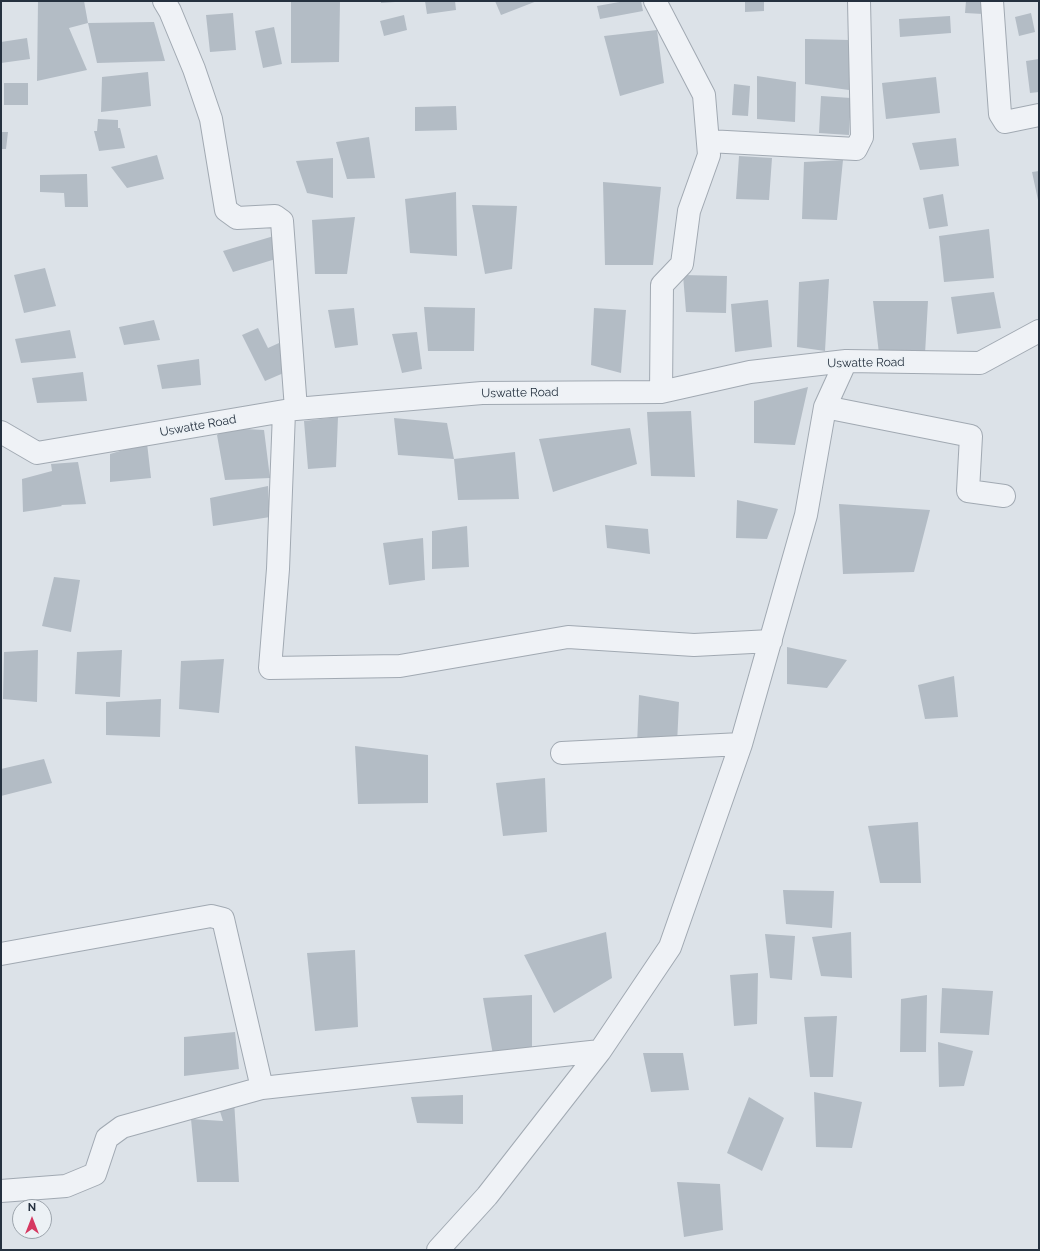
<!DOCTYPE html>
<html>
<head>
<meta charset="utf-8">
<style>
  body { margin:0 }
  #map { position:relative; width:1040px; height:1251px; overflow:hidden; background:#dce2e8; font-family:Raleway,sans-serif }
  canvas { display:block }
  .frame { position:absolute; inset:0; border:2px solid #25313f; pointer-events:none }
  .north { position:absolute; left:12px; top:1199px; width:40px; height:40px; box-sizing:border-box; background:#ecf1f5; border:1px solid #9ca4ac; border-radius:50%; rotate:0deg; font-size:11px; font-weight:700; line-height:16px; text-align:center; color:#25313f }
  .north::after { content:''; display:block; margin:auto; width:14px; height:18px; background:#d63861; clip-path:polygon(50% 0,100% 100%,50% 72%,0 100%) }
</style>
</head>
<body>
<div id="map">
<canvas width="1040" height="1251"></canvas>
<div class="frame"></div>
<div class="north">N</div>
</div>
<script>
const ctx = document.querySelector('canvas').getContext('2d');
ctx.lineJoin = 'round';
function fill(path, color) { ctx.fillStyle = color; ctx.fill(path, 'evenodd'); }
const shape = rows => new Path2D(rows.map(r => 'M' + r).join(''));
function stroke(path, color, width, dash) { ctx.strokeStyle = color; ctx.lineWidth = width; ctx.lineCap = dash ? 'butt' : 'round'; ctx.setLineDash(dash || []); ctx.stroke(path); }
function write(font, color, halo, rows, align = 'center') {
  ctx.font = font + ' Raleway,sans-serif'; ctx.lineWidth = 3.5; ctx.setLineDash([]); ctx.textBaseline = 'middle'; ctx.strokeStyle = halo; ctx.fillStyle = color; for (const [text, x, y, turn = 0] of rows) {
    ctx.save(); ctx.translate(x, y); ctx.rotate((+turn || 0) * Math.PI / 180); ctx.textAlign = isNaN(turn) ? turn : align; if (halo) ctx.strokeText(text, 0, 0); ctx.fillText(text, 0, 0); ctx.restore();
  }
}
const building = shape([
  [38,1,84,1,88,23,69,28,87,70,37,81],
  [291,1,340,1,339,62,291,63],
  [381,1,395,1,395,2,381,3],
  [425,1,455,1,456,10,427,14],
  [495,1,537,1,501,15],
  [625,1,641,1,643,11,600,19,597,6],
  [745,1,764,1,764,11,745,12],
  [966,1,984,1,983,14,965,13],
  [233,13,236,50,210,52,206,15],
  [1031,13,1035,32,1019,36,1015,17],
  [404,15,407,30,384,36,380,21],
  [950,16,951,33,900,37,899,19],
  [154,22,165,61,97,63,88,23],
  [274,27,282,64,263,68,255,31],
  [657,30,664,83,620,96,604,36],
  [27,38,30,59,1,63,1,42],
  [805,39,850,40,849,90,805,84],
  [1039,59,1039,92,1030,93,1026,61],
  [148,72,151,106,101,112,102,77],
  [757,76,796,82,795,122,757,119],
  [936,77,940,113,886,119,882,83],
  [4,83,28,83,28,105,4,105],
  [734,84,750,86,748,116,732,115],
  [821,96,851,98,849,135,819,133],
  [456,106,457,130,415,131,415,107],
  [98,119,118,120,118,128,120,128,125,148,99,151,94,131,97,131],
  [1,132,8,132,6,149,1,149],
  [369,137,375,178,347,179,336,142],
  [956,138,959,166,920,170,912,143],
  [157,155,164,179,127,188,111,167],
  [739,156,772,158,769,200,736,199],
  [333,158,333,198,307,193,296,161],
  [843,160,837,220,802,219,804,162],
  [1039,171,1039,200,1038,200,1032,172],
  [87,174,88,207,65,207,64,193,40,192,40,175],
  [603,182,661,187,653,265,605,265],
  [456,192,457,256,410,253,405,199],
  [943,194,948,226,929,229,923,198],
  [472,205,517,206,512,269,485,274],
  [355,217,347,274,315,274,312,220],
  [989,229,994,278,944,282,939,236],
  [274,236,279,258,233,272,223,251],
  [45,268,56,306,24,313,14,275],
  [683,275,727,276,726,313,686,312],
  [829,279,825,351,797,347,799,282],
  [994,292,1001,328,957,334,951,297],
  [768,300,772,347,735,352,731,304],
  [873,301,928,301,925,354,879,354],
  [424,307,475,308,474,351,428,351],
  [354,308,358,345,335,348,328,310],
  [594,308,626,310,621,373,591,365],
  [154,320,160,340,124,345,119,327],
  [258,328,268,348,279,343,293,369,265,381,242,335],
  [70,330,76,358,21,363,15,339],
  [417,332,422,369,402,373,392,334],
  [199,359,201,385,162,389,157,365],
  [83,372,87,401,37,403,32,378],
  [808,387,795,445,754,443,754,401],
  [691,411,695,477,651,476,647,412],
  [338,417,336,467,308,469,304,421],
  [394,418,447,423,454,459,398,455],
  [227,428,264,430,270,478,225,480,217,435],
  [630,428,637,464,553,492,539,439],
  [147,443,151,478,110,482,110,454],
  [515,452,519,499,458,500,454,459],
  [78,462,86,504,61,505,62,506,23,512,22,479,52,471,51,464],
  [268,486,270,517,213,526,210,498],
  [737,500,778,509,767,539,736,538],
  [839,504,930,510,914,572,843,574],
  [605,525,648,529,650,554,607,548],
  [467,526,469,567,432,569,432,531],
  [423,538,425,580,389,585,383,543],
  [54,577,80,580,71,632,42,626],
  [787,647,847,660,827,688,787,684],
  [38,650,37,702,3,699,4,652],
  [122,650,120,697,75,694,77,652],
  [224,659,219,713,179,709,181,661],
  [954,676,958,717,925,719,918,685],
  [639,695,679,702,677,744,637,746],
  [161,699,160,737,106,735,106,702],
  [355,746,428,755,428,803,358,804],
  [44,759,52,783,1,796,1,769],
  [545,778,547,832,503,836,496,783],
  [918,822,921,883,880,883,868,826],
  [783,890,834,891,832,928,786,924],
  [606,932,612,978,554,1013,524,955],
  [851,932,852,978,821,976,812,937],
  [765,934,795,936,792,980,770,978],
  [355,950,358,1027,315,1031,307,953],
  [758,973,757,1024,734,1026,730,975],
  [942,988,993,991,989,1035,940,1033],
  [532,995,532,1053,493,1055,483,998],
  [927,995,926,1052,900,1052,901,999],
  [837,1016,833,1077,810,1077,804,1017],
  [235,1032,239,1069,184,1076,184,1037],
  [938,1042,973,1051,964,1086,939,1087],
  [643,1053,683,1053,689,1090,651,1092],
  [814,1092,862,1102,852,1148,816,1147],
  [463,1095,463,1124,417,1123,411,1097],
  [749,1097,784,1118,762,1171,727,1153],
  [234,1100,239,1182,197,1182,191,1119,223,1121,218,1105],
  [677,1182,720,1184,723,1230,684,1237]
]);
const street = shape([
  [164,1,170,11,194,69,211,119,226,210,237,218,275,216,282,221,296,409],
  [655,1,704,95,709,155,689,211,682,264,662,285,661,392],
  [992,1,1000,114,1005,122,1039,115],
  [708,141,856,149,862,137,859,1],
  [825,407,971,436,968,491,1004,496],
  [284,412,278,569,270,668,400,666,568,637,694,645,771,641],
  [1,432,37,453,296,409,482,393,661,392,750,372,846,361,980,363,1039,331],
  [562,753,741,744],
  [1,954,211,916,223,919,262,1088,600,1051],
  [1,1191,66,1186,95,1174,107,1138,122,1127,262,1088],
  [438,1250,487,1196,600,1051,670,947,741,744,806,515,825,407,846,361]
]);
const streetNames = [
  ["Uswatte Road",866,363,-1],
  ["Uswatte Road",520,393,-1],
  ["Uswatte Road",198,426,-10]
];
fill(building, '#b3bcc5');
stroke(street, '#a1a9b2', 24);
stroke(street, '#eff2f6', 22);
write('12px', '#25313f', '#ecf1f5', streetNames);
</script>
</body>
</html>
